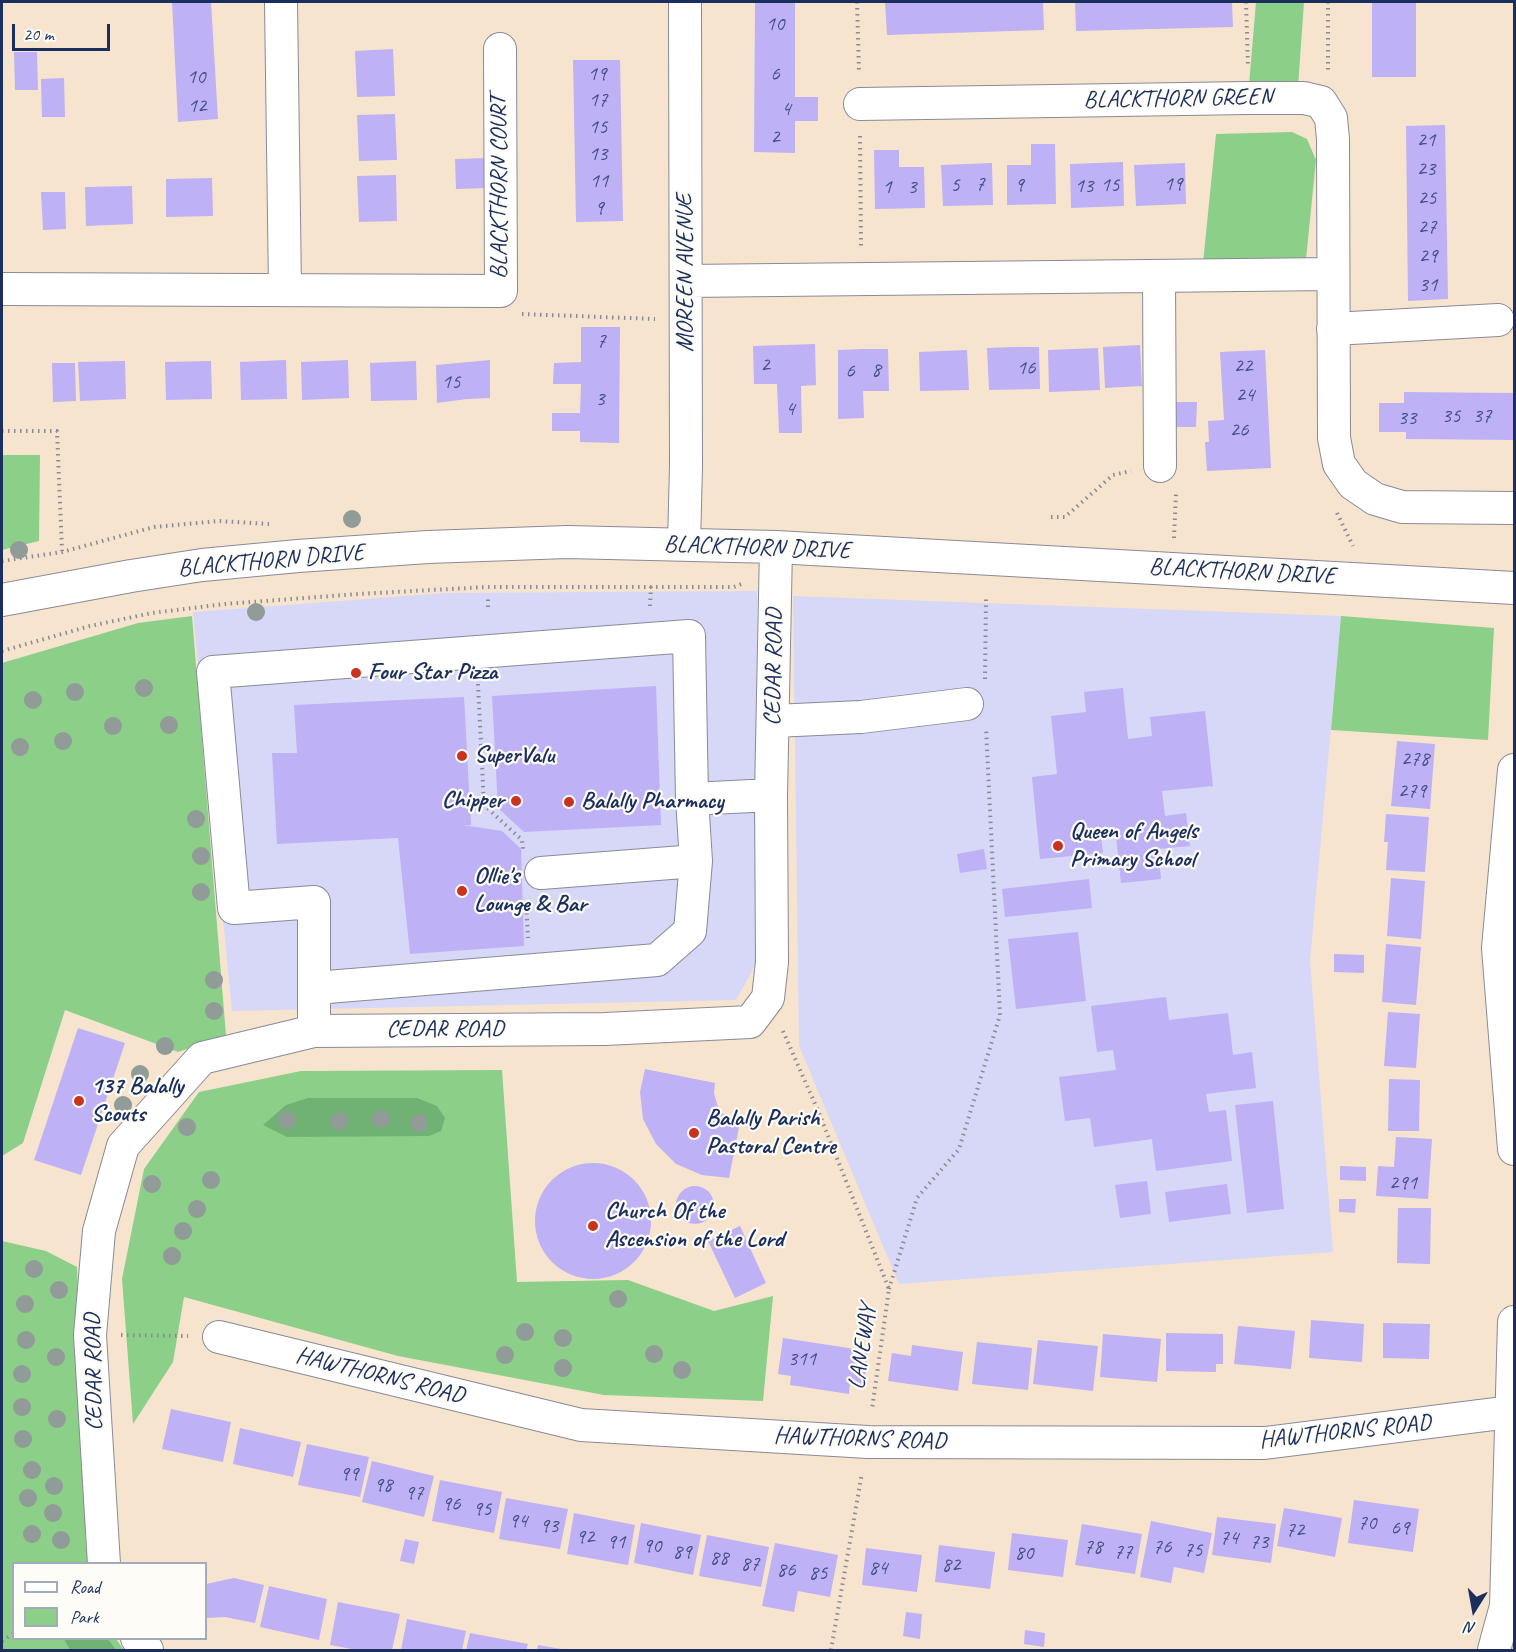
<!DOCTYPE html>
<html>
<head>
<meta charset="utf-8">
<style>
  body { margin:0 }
  #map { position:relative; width:1516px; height:1652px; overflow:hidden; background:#f7e4cf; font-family:Caveat,sans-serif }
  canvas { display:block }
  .frame { position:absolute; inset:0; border:3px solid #1b2f5e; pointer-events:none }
  .legend { position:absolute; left:12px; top:1562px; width:195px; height:78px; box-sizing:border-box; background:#fdfcf7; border:2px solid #a3aaba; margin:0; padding:8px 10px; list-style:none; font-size:18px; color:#1b2f5e }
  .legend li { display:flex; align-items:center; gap:12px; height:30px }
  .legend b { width:30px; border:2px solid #a3aaba }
  .north { position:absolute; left:1444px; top:1580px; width:60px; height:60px; -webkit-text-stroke:4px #fdfcf7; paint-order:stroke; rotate:191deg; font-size:16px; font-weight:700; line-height:24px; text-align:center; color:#1b2f5e }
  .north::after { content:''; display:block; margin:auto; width:21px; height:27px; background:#1b2f5e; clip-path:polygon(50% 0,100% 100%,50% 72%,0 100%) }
  .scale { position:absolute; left:12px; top:24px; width:98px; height:27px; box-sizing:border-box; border:3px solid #1b2f5e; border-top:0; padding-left:8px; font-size:18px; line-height:21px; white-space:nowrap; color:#1b2f5e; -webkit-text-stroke:4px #fdfcf7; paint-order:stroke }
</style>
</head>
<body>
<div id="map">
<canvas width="1516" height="1652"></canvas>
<div class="frame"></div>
<ul class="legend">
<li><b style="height:8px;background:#fff"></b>Road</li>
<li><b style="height:16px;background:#8bcf88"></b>Park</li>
</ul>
<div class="north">N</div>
<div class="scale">20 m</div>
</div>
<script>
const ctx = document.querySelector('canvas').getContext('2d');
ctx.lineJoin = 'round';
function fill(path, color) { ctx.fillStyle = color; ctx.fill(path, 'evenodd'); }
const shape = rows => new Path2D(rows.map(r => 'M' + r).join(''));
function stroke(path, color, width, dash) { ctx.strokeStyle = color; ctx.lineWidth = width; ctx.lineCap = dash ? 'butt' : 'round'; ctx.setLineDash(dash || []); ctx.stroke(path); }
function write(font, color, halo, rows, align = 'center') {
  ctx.font = font + ' Caveat,sans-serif'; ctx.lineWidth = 4.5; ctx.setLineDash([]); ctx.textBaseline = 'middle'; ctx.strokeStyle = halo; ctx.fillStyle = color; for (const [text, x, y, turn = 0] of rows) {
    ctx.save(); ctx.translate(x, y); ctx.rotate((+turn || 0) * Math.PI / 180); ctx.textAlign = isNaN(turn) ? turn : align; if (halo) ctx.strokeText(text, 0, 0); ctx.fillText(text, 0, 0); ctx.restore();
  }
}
const built = shape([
  [757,591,756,964,736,1000,232,1011,193,612,446,593],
  [793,596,1341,616,1310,961,1333,1252,899,1284,799,1046]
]);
const green = shape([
  [1256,2,1304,2,1298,87,1249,85],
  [1292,132,1307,139,1316,160,1305,269,1202,273,1216,134],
  [2,455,40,455,39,541,2,550],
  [192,616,226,1036,178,1052,65,1010,23,1143,2,1156,2,663,138,623],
  [1341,616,1494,628,1488,740,1331,730],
  [502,1070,517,1282,628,1280,714,1311,773,1296,763,1401,604,1395,398,1356,184,1297,173,1362,133,1424,122,1279,144,1169,199,1092,301,1071],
  [2,1241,46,1251,77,1267,86,1549,90,1563,14,1564,14,1638,116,1639,124,1650,2,1650]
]);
const forest = shape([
  [308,1098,417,1098,437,1106,445,1118,441,1131,429,1136,287,1137,263,1125,286,1105],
  [64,1639,108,1639,116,1650,70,1650]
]);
const building = shape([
  [172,2,211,2,218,119,178,122],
  [755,2,795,2,795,97,818,97,818,121,795,121,795,153,754,152],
  [885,2,1043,2,1044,30,887,35],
  [1075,2,1232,2,1233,27,1076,31],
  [1372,2,1416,2,1416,77,1372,77],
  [393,49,395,96,357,97,355,51],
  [14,52,37,52,38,90,15,90],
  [573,60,620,60,623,221,576,222],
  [64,78,65,117,42,117,41,79],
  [395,114,397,160,359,161,357,115],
  [1445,125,1448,299,1408,301,1406,126],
  [1031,144,1055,144,1056,204,1007,205,1007,165,1031,165],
  [874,150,899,150,899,167,924,167,925,208,875,209],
  [486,158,487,188,456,189,455,159],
  [1123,162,1124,206,1071,208,1070,164],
  [992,163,993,205,943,206,941,165],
  [1185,163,1186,204,1136,206,1134,165],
  [396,175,397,221,359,222,357,176],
  [212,178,213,216,166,217,166,179],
  [132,186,133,224,86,226,85,187],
  [41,192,65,192,66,229,43,230],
  [581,327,620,327,619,443,580,442,580,431,552,431,552,413,580,413,581,384,553,384,554,363,581,362],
  [815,344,816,385,801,386,802,433,779,433,777,384,754,384,753,346],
  [1140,345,1142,386,1105,388,1103,347],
  [1013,347,1039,347,1040,389,989,390,987,348],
  [1098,348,1100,390,1049,392,1048,350],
  [863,349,888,349,889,391,863,391,864,418,838,419,838,350],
  [967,350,969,390,920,391,919,352],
  [1265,350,1271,468,1207,471,1205,442,1209,442,1208,421,1224,420,1220,352],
  [286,360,287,399,241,400,240,362],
  [348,360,349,398,302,400,301,362],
  [490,360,490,398,467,399,437,403,436,365],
  [125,361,126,399,80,401,78,362],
  [211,361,212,399,166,400,165,362],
  [416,361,417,400,371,401,370,363],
  [52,363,75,363,76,401,53,402],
  [1404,392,1514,393,1514,440,1406,439,1406,432,1379,432,1379,403,1404,403],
  [1175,402,1197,402,1196,427,1175,427],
  [656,686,661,825,524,832,498,808,492,696],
  [1123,688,1128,739,1152,736,1150,717,1205,711,1213,786,1162,791,1165,816,1186,813,1190,846,1158,849,1161,879,1121,883,1115,827,1100,828,1103,853,1040,859,1032,777,1057,774,1051,716,1086,712,1084,692],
  [464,697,471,825,463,825,502,831,521,849,524,946,410,954,398,838,277,844,272,753,297,753,294,705],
  [1397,741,1435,744,1430,809,1391,806],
  [1386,814,1429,817,1425,872,1386,870,1388,842,1384,842],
  [984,849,987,869,960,873,957,854],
  [1391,878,1425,881,1421,939,1387,936],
  [1089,879,1092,908,1005,917,1002,889],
  [1078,932,1086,1001,1016,1009,1008,939],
  [1386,944,1421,947,1416,1005,1382,1002],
  [1334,954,1364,955,1364,973,1334,972],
  [1166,997,1169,1020,1228,1013,1233,1055,1252,1052,1256,1088,1206,1094,1209,1112,1226,1110,1232,1161,1156,1171,1152,1139,1094,1147,1090,1118,1065,1121,1059,1077,1116,1070,1113,1050,1097,1052,1091,1006],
  [1388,1012,1420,1014,1416,1068,1384,1066],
  [78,1028,125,1043,81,1175,34,1160],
  [645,1069,715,1083,714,1093,717,1104,722,1113,740,1122,729,1178,702,1175,676,1164,656,1144,643,1119,640,1092],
  [1389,1079,1420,1080,1419,1131,1388,1131],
  [1273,1101,1284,1209,1247,1213,1235,1105],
  [1396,1137,1432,1139,1428,1199,1376,1196,1378,1166,1394,1167],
  '535 1221a58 58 0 1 1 116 0a58 58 0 1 1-116 0Z',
  [1340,1166,1366,1167,1366,1181,1340,1180],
  [1147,1181,1151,1214,1120,1218,1115,1185],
  [1227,1184,1231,1214,1169,1222,1165,1192],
  '676 1205a19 19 0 1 1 38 0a19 19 0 1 1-38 0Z',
  [1339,1199,1356,1199,1355,1213,1339,1212],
  [1398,1208,1431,1208,1430,1264,1397,1263],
  [740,1226,766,1283,735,1298,708,1241],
  [1311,1320,1364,1324,1362,1362,1309,1358],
  [1383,1323,1430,1324,1429,1359,1383,1358],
  [1238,1326,1295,1331,1291,1369,1234,1364],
  [1166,1333,1223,1334,1223,1364,1216,1364,1216,1372,1166,1371],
  [1103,1334,1161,1339,1157,1382,1100,1377],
  [783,1338,868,1351,864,1385,850,1383,849,1394,790,1385,791,1376,778,1374],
  [1038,1340,1098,1346,1093,1391,1033,1384],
  [977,1342,1032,1348,1028,1390,972,1384],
  [912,1345,963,1352,958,1391,888,1381,892,1353,911,1356],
  [171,1409,231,1422,223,1462,162,1449],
  [240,1428,301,1442,293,1477,233,1464],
  [307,1444,369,1457,360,1497,298,1485],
  [372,1461,434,1476,424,1517,362,1502],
  [440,1480,502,1492,494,1533,432,1521],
  [506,1498,568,1509,560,1549,499,1539],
  [1354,1500,1419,1509,1413,1552,1348,1543],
  [1284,1508,1342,1518,1335,1557,1277,1546],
  [574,1513,635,1525,628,1565,567,1554],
  [1217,1517,1276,1524,1271,1563,1212,1555],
  [1151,1521,1212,1533,1204,1573,1174,1567,1171,1583,1140,1577],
  [641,1523,701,1535,693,1575,634,1563],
  [1082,1524,1142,1534,1135,1574,1075,1565],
  [1012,1533,1068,1540,1063,1577,1008,1570],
  [707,1535,769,1547,761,1587,699,1576],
  [405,1539,419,1542,414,1564,400,1561],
  [775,1543,838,1555,830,1597,798,1591,794,1612,762,1606],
  [939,1545,995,1552,990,1589,935,1582],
  [866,1548,922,1555,917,1592,862,1585],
  [234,1578,264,1585,255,1623,225,1617,206,1618,206,1584],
  [269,1586,327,1599,319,1640,260,1627],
  [338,1602,400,1614,392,1650,357,1650,330,1645],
  [906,1612,922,1614,920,1639,903,1636],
  [407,1619,466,1631,462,1650,401,1650],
  [1025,1630,1045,1633,1044,1647,1024,1644],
  [470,1633,528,1644,526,1650,466,1650],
  [538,1645,561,1649,561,1650,537,1650]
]);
const path = shape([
  [857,2,859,72],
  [1246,2,1248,67],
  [1328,2,1328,73],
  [860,136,861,249],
  [522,314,655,319],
  [2,431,57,431,62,551],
  [1337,513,1353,546],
  [1051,517,1065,517,1113,475,1131,471],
  [1174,538,1176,494],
  [2,561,62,552,154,527,219,521,269,524],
  [650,606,651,586],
  [488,607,488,598],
  [2,651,90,626,152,613,225,604,358,594,487,587,734,587,744,583],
  [985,679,986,599],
  [478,684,484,805,522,840,523,849],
  [526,901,528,938],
  [783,1031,819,1113,889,1289,872,1409],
  [889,1289,917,1198,959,1149,1000,1015,986,728],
  [121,1335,188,1336],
  [2,1641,14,1633],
  [831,1650,862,1473]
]);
const minor = shape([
  [281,2,285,289],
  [860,104,1248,98,1304,98,1321,102,1331,118,1333,139,1334,438,1339,464,1353,484,1375,499,1402,507,1514,508],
  [1159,276,1160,466],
  [686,281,1333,274],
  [2,289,501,291,500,49],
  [1333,329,1498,320],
  [684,544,686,466,685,2],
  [2,600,131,576,202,565,298,556,428,547,567,542,776,547,1514,588],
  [774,721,861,717,967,704],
  [1514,770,1498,948,1514,1149],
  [692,799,771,795],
  [541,873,696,861],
  [314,1031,314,902,234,908,213,672,689,636,692,799,696,861,690,931,657,960,315,988],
  [219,1337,581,1425,868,1442,1265,1443,1510,1412],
  [104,1564,90,1335,99,1231,123,1146,202,1058,314,1031,605,1029,750,1022,768,998,772,962,771,795,776,547],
  [137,1638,147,1650],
  [1494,1650,1506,1606,1514,1322]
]);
const trees = [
  [352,519],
  [19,550],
  [256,612],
  [144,688],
  [75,692],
  [33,700],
  [169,725],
  [113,726],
  [63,741],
  [20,747],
  [196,819],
  [201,856],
  [201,892],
  [214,980],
  [214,1011],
  [165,1046],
  [140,1074],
  [123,1105],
  [381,1119],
  [287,1120],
  [339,1121],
  [419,1123],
  [187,1127],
  [211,1180],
  [152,1184],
  [197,1209],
  [183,1231],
  [172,1256],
  [34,1269],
  [59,1290],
  [618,1299],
  [25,1304],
  [525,1332],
  [563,1338],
  [26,1340],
  [654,1354],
  [505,1355],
  [56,1357],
  [563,1368],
  [682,1370],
  [22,1374],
  [22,1407],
  [57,1419],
  [23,1439],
  [32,1470],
  [54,1486],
  [28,1498],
  [53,1513],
  [32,1534],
  [61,1540]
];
const markers = [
  [356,673,6,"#c8321e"],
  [462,756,6,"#c8321e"],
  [516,801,6,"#c8321e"],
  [569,802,6,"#c8321e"],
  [1058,846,6,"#c8321e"],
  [462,891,6,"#c8321e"],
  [79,1101,6,"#c8321e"],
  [694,1133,6,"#c8321e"],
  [593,1226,6,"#c8321e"]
];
const numberNames = [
  ["10",775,24],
  ["19",597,74],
  ["6",775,74],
  ["10",196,77],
  ["17",598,100],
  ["12",197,106],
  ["4",786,109],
  ["15",598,127],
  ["2",775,137],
  ["21",1426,140],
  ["13",598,154],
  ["23",1426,169],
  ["11",599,181],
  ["7",980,184],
  ["19",1173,184],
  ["5",955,185],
  ["9",1019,185],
  ["15",1110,185],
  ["13",1084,186],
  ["1",887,187],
  ["3",912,187],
  ["25",1427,198],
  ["9",599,208],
  ["27",1427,227],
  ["29",1428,256],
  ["31",1428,285],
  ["7",601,341],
  ["2",765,365],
  ["22",1243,366],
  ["16",1026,368],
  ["8",876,370],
  ["6",850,371],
  ["15",451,382],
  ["24",1245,395],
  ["3",600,399],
  ["4",790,409],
  ["35",1451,416],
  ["37",1482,416],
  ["33",1407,418],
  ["26",1239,430],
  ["278",1415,759],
  ["279",1412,791],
  ["291",1403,1183],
  ["311",802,1359],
  ["99",349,1474],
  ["98",383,1485],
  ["97",414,1493],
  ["96",451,1504],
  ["95",482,1509],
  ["94",518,1521],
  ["70",1367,1523],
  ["93",549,1526],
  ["69",1400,1528],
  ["72",1295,1530],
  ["92",585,1537],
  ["74",1229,1538],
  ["91",616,1542],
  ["73",1259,1542],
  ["90",652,1546],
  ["78",1093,1547],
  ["76",1162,1547],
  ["75",1193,1550],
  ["89",682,1552],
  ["77",1123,1552],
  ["80",1024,1553],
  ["88",719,1558],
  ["87",750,1564],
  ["82",951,1565],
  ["84",878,1568],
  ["86",786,1570],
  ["85",818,1573]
];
const streetNames = [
  ["BLACKTHORN GREEN",1178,99,-1],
  ["BLACKTHORN COURT",500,187,-90],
  ["MOREEN AVENUE",686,273,-90],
  ["BLACKTHORN DRIVE",757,548,2],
  ["BLACKTHORN DRIVE",271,561,-5],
  ["BLACKTHORN DRIVE",1242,572,3],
  ["CEDAR ROAD",774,667,-89],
  ["CEDAR ROAD",445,1030],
  ["LANEWAY",863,1347,-82],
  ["CEDAR ROAD",94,1372,-91],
  ["HAWTHORNS ROAD",380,1376,14],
  ["HAWTHORNS ROAD",1345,1432,-6],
  ["HAWTHORNS ROAD",860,1439,2]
];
const poiNames = [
  ["Four Star Pizza",368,673],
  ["SuperValu",474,756],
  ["Chipper",504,801,"right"],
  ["Balally Pharmacy",581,802],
  ["Queen of Angels",1070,832],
  ["Primary School",1070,860],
  ["Ollie's",474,877],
  ["Lounge & Bar",474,905],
  ["137 Balally",91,1087],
  ["Scouts",91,1115],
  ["Balally Parish",706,1119],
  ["Pastoral Centre",706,1147],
  ["Church Of the",605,1212],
  ["Ascension of the Lord",605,1240]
];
fill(built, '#d7d7f8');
fill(green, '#8bcf88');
fill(forest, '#70b274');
fill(building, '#beb1f5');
stroke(minor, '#898a96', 34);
stroke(path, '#898a96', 4, [1.5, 4.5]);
stroke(minor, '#fff', 32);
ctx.fillStyle = '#919b98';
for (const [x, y] of trees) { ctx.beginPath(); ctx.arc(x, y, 9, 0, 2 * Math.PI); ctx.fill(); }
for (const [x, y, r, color] of markers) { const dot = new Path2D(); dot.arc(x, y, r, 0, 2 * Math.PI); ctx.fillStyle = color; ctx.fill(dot); stroke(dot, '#fdfcf7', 2); }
write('21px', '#445084', null, numberNames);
write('24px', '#1b2f5e', '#fdfcf7', streetNames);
write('bold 24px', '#1b2f5e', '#fdfcf7', poiNames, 'left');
</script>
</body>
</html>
